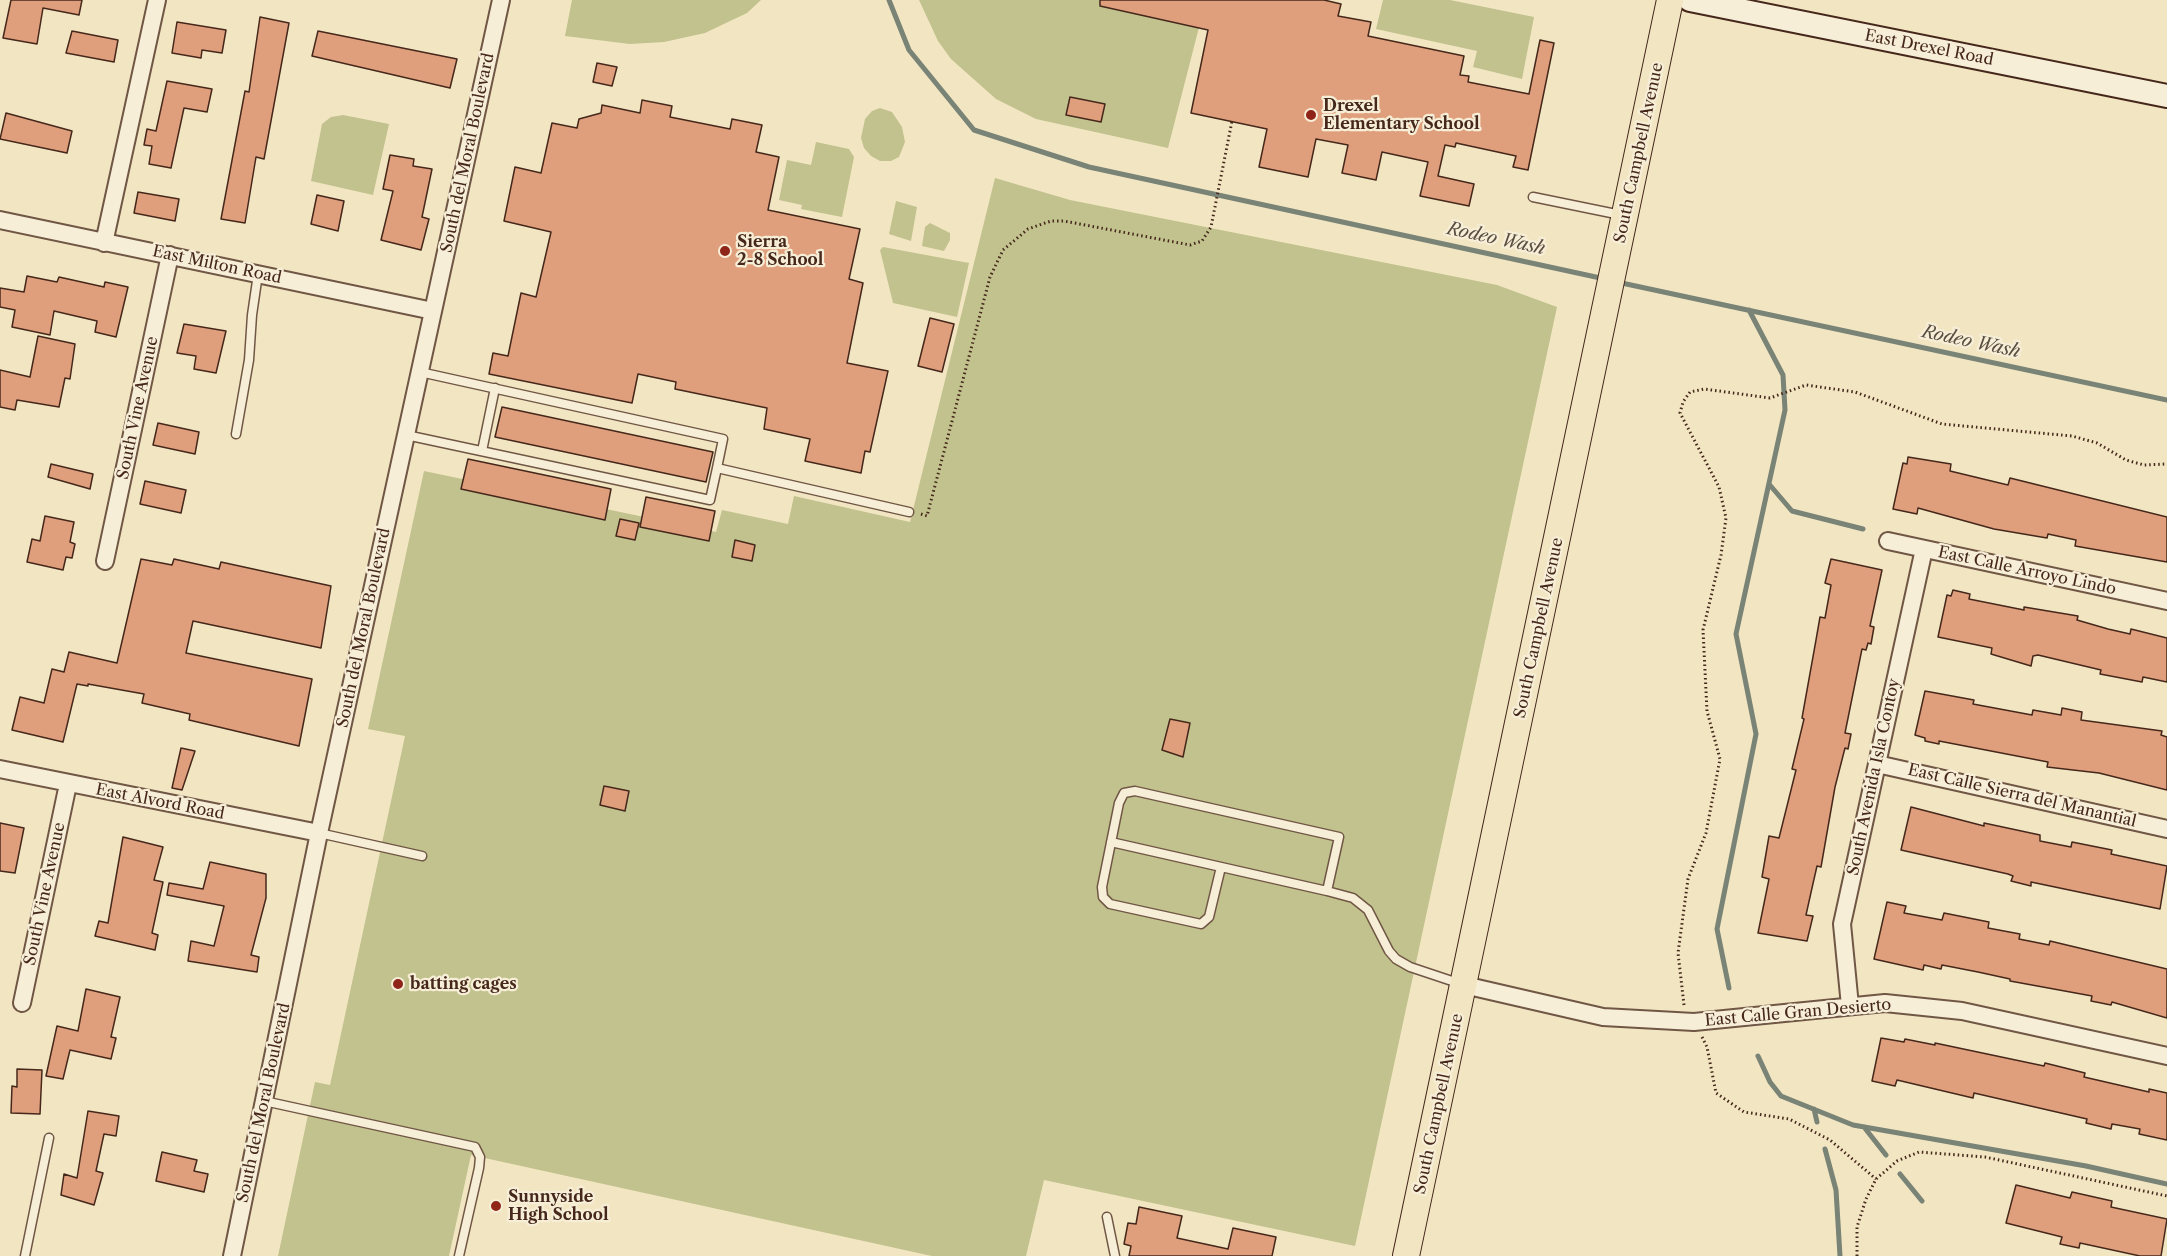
<!DOCTYPE html>
<html>
<head>
<meta charset="utf-8">
<style>
  body { margin:0 }
  canvas { display:block; background:#f2e5c2 }
</style>
</head>
<body>
<canvas width="2167" height="1256"></canvas>
<script>
const ctx = document.querySelector('canvas').getContext('2d');
ctx.lineJoin = 'round';
function fill(path, color) { ctx.fillStyle = color; ctx.fill(path, 'evenodd'); }
const shape = rows => new Path2D(rows.map(r => 'M' + r).join(''));
function stroke(path, color, width, dash) { ctx.strokeStyle = color; ctx.lineWidth = width; ctx.lineCap = dash ? 'butt' : 'round'; ctx.setLineDash(dash || []); ctx.stroke(path); }
function write(font, color, halo, rows, align = 'center') {
  ctx.font = font + ' "Libre Caslon Text",serif'; ctx.lineWidth = 4.5; ctx.setLineDash([]); ctx.textBaseline = 'middle'; ctx.strokeStyle = halo; ctx.fillStyle = color; for (const [text, x, y, turn = 0] of rows) {
    ctx.save(); ctx.translate(x, y); ctx.rotate((+turn || 0) * Math.PI / 180); ctx.textAlign = isNaN(turn) ? turn : align; if (halo) ctx.strokeText(text, 0, 0); ctx.fillText(text, 0, 0); ctx.restore();
  }
}
const green = shape([
  [572,0,761,0,747,13,705,33,664,42,630,44,565,36],
  [919,0,1206,0,1168,148,1036,119,996,99,951,59,938,41],
  [1383,0,1450,0,1534,17,1522,79,1473,67,1477,51,1376,29],
  [880,108,892,112,902,127,905,142,899,157,891,161,880,161,871,156,864,148,861,138,865,119,872,111],
  [343,115,389,124,373,195,311,181,322,124,331,117],
  [816,142,849,149,854,157,842,217,801,209,802,205,779,200,787,160,811,165],
  [995,178,1070,200,1497,285,1557,307,1355,1246,1044,1180,1026,1256,932,1256,471,1155,449,1256,278,1256,315,1082,330,1085,405,736,368,729,424,471,716,532,722,510,788,524,794,496,910,522],
  [896,201,917,207,911,241,889,234],
  [930,223,950,233,950,240,944,251,922,246,925,227],
  [883,247,969,263,957,317,893,303,880,250]
]);
const stream = shape([
  [889,0,909,50,974,130,1089,167,1605,279],
  [1617,282,2167,400],
  [1769,484,1792,511,1863,529],
  [1729,988,1717,929,1756,734,1736,634,1785,410,1783,375,1749,310],
  [1758,1056,1770,1082,1781,1096,1853,1125,2086,1166,2167,1184],
  [1814,1109,1817,1122],
  [1864,1127,1886,1155],
  [1825,1149,1836,1190,1840,1256],
  [1900,1174,1922,1201]
]);
const building = shape([
  [11,0,82,0,79,15,43,8,37,44,3,38,11,0],
  [1100,0,1324,0,1341,4,1338,16,1371,22,1368,36,1464,56,1460,75,1469,76,1468,82,1529,94,1540,40,1554,43,1528,170,1513,167,1516,156,1456,143,1455,147,1445,145,1438,176,1474,184,1469,206,1420,196,1428,162,1382,152,1376,180,1342,173,1348,145,1316,139,1308,177,1259,167,1267,129,1191,113,1208,30,1100,6,1100,0],
  [260,17,289,23,264,159,256,157,245,223,221,219,245,91,249,92,260,17],
  [177,22,226,30,222,53,202,50,201,58,172,53,177,22],
  [72,31,118,40,114,62,66,53,72,31],
  [318,31,457,59,450,88,312,56,318,31],
  [597,63,617,67,612,86,593,82,597,63],
  [167,81,212,89,207,112,184,108,171,168,149,164,152,146,144,145,147,129,156,131,167,81],
  [1070,97,1105,104,1101,122,1066,115,1070,97],
  [642,100,672,106,670,117,730,129,732,119,762,125,756,152,779,157,768,210,860,229,849,279,863,283,847,363,888,371,870,452,865,451,861,473,805,461,810,439,764,429,767,408,675,389,676,382,638,374,632,403,489,374,493,353,508,356,521,293,536,297,551,232,504,221,515,167,541,173,552,123,577,128,579,119,601,113,602,105,640,113,642,100],
  [6,113,72,131,67,153,0,139,6,113],
  [390,155,414,159,413,166,432,169,422,217,429,219,421,250,381,240,393,191,383,189,390,155],
  [138,192,179,199,175,221,134,213,138,192],
  [317,195,344,201,338,231,311,224,317,195],
  [27,276,57,282,59,277,104,287,105,282,128,287,116,337,95,332,97,321,54,311,50,335,12,327,15,310,0,307,0,288,24,292,27,276],
  [930,318,954,324,942,372,918,366,930,318],
  [184,324,226,331,216,373,194,369,196,356,177,353,184,324],
  [38,336,75,344,70,379,65,378,59,407,17,400,15,410,0,407,0,370,30,377,38,336],
  [502,407,713,452,706,482,495,437,502,407],
  [158,423,199,432,195,454,153,445,158,423],
  [1908,457,1951,464,1950,471,2008,485,2010,478,2167,517,2167,562,2075,546,2076,540,2048,534,2047,538,1994,529,1918,508,1917,514,1893,509,1903,463,1907,464,1908,457],
  [468,459,611,489,605,520,461,489,468,459],
  [51,464,93,474,90,489,48,477,51,464],
  [145,481,186,490,181,513,140,504,145,481],
  [646,497,715,511,709,541,640,527,646,497],
  [45,516,74,522,70,542,75,544,72,558,66,557,63,570,27,562,32,539,40,541,45,516],
  [620,519,639,523,635,540,616,536,620,519],
  [735,540,755,545,752,561,732,557,735,540],
  [141,559,172,565,174,559,219,569,221,562,331,586,321,648,193,621,186,653,312,679,299,746,189,720,190,714,142,703,144,694,88,684,88,686,77,684,63,742,12,730,20,697,44,703,52,669,64,672,69,652,117,663,141,559],
  [1831,559,1882,570,1870,626,1874,627,1871,644,1868,643,1866,650,1862,649,1845,733,1851,734,1848,749,1845,748,1835,787,1821,867,1817,866,1812,888,1806,915,1813,916,1807,941,1758,933,1769,879,1762,877,1769,836,1779,838,1796,770,1792,769,1804,719,1802,718,1816,640,1820,617,1825,618,1831,585,1825,583,1831,559],
  [1953,590,1970,594,1969,599,2024,610,2024,607,2078,616,2077,620,2108,629,2130,634,2131,629,2167,638,2167,682,2143,677,2142,682,2100,674,2101,670,2038,655,2033,656,2031,666,1991,654,1992,648,1938,637,1947,595,1951,596,1953,590],
  [1925,691,1974,700,1973,704,2032,715,2033,710,2061,715,2062,708,2082,712,2081,720,2162,731,2161,735,2167,737,2167,790,2099,773,2047,767,2048,762,1939,741,1939,744,1925,741,1925,738,1915,735,1925,691],
  [1170,719,1190,723,1183,757,1162,750,1170,719],
  [181,748,195,751,182,790,172,788,181,748],
  [604,786,629,791,625,811,600,805,604,786],
  [1911,807,1984,826,1984,823,2040,835,2040,841,2071,847,2072,842,2112,850,2111,854,2167,866,2160,909,2031,882,2031,886,2011,881,2013,876,2008,874,1901,850,1911,807],
  [0,823,24,828,15,873,0,871,0,823],
  [123,837,163,847,154,880,163,882,152,933,158,935,155,950,95,936,99,921,108,923,123,837],
  [210,862,266,874,266,898,251,955,259,957,257,972,188,961,191,941,214,946,224,906,167,895,169,883,203,889,210,862],
  [1887,902,1906,906,1904,913,1942,920,1944,913,1989,922,1988,928,2020,934,2019,939,2049,945,2050,941,2167,969,2167,1018,2112,1002,2111,1005,2091,1001,2092,996,2010,981,2010,979,1978,972,1942,965,1941,969,1924,965,1923,970,1874,959,1887,902],
  [86,989,120,997,111,1037,116,1038,111,1059,70,1050,63,1079,46,1076,57,1026,78,1031,86,989],
  [1881,1038,1904,1042,1905,1039,1935,1045,1935,1043,2044,1066,2045,1063,2085,1073,2084,1077,2149,1092,2149,1089,2167,1093,2167,1140,2139,1134,2140,1129,2112,1124,2111,1129,2086,1123,2087,1119,1974,1093,1973,1098,1897,1080,1895,1086,1872,1081,1881,1038],
  [17,1069,42,1070,40,1114,11,1113,12,1086,17,1087,17,1069],
  [88,1111,119,1116,116,1136,104,1134,96,1171,103,1173,94,1205,61,1195,64,1174,77,1178,88,1111],
  [162,1152,197,1160,194,1171,208,1174,204,1192,156,1181,162,1152],
  [2016,1185,2070,1198,2072,1192,2112,1201,2111,1207,2167,1219,2161,1256,2140,1256,2080,1243,2079,1248,2060,1244,2062,1237,2006,1223,2016,1185],
  [1139,1207,1182,1216,1177,1238,1228,1249,1233,1228,1276,1237,1272,1256,1129,1256,1131,1246,1124,1244,1128,1223,1136,1224,1139,1207]
]);
const path = shape([
  [921,514,927,516,990,277,1003,250,1028,229,1051,221,1064,221,1190,245,1202,241,1211,227,1232,121],
  [1684,1005,1678,953,1688,879,1706,833,1720,759,1707,711,1703,630,1721,555,1726,518,1719,487,1680,413,1683,402,1690,392,1704,389,1770,398,1806,385,1855,392,1942,424,2072,436,2097,443,2126,460,2144,465,2167,464],
  [1702,1037,1707,1047,1716,1093,1744,1112,1789,1119,1830,1140,1876,1179],
  [1857,1256,1857,1227,1866,1199,1876,1179,1897,1161,1919,1152,1985,1157,2167,1196]
]);
const lane = shape([
  [1533,197,1621,215],
  [236,434,249,360,252,315,258,274],
  [406,435,710,500,717,468,723,439,420,372],
  [482,451,495,388],
  [717,468,909,512],
  [319,833,422,856],
  [1111,842,1327,891,1339,837,1135,791,1124,793,1119,803,1102,887,1103,897,1110,904,1201,924,1209,917,1221,867],
  [1327,891,1353,898,1368,910,1389,951,1396,959,1410,967,1461,984],
  [264,1101,475,1147,480,1157,479,1168,459,1256],
  [1107,1217,1115,1256],
  [25,1256,49,1138]
]);
const street = shape([
  [0,220,433,311],
  [104,243,157,0],
  [1888,541,2167,601],
  [105,561,170,255],
  [1877,764,2167,829],
  [0,769,319,833],
  [1464,985,1603,1017,1694,1022,1885,1003,1962,1011,2167,1056],
  [22,1003,68,784],
  [1850,1006,1842,924,1924,549],
  [232,1256,319,833,501,0]
]);
const secondary = shape([
  [1690,0,2167,96]
]);
const primary = shape([
  [1406,1256,1670,0]
]);
const markers = [
  [1311,115,6,"#8f2418"],
  [725,251,6,"#8f2418"],
  [398,984,6,"#8f2418"],
  [496,1206,6,"#8f2418"]
];
const streetNames = [
  ["East Drexel Road",1929,48,11],
  ["South del Moral Boulevard",468,153,-78],
  ["South Campbell Avenue",1639,153,-78],
  ["East Milton Road",217,265,12],
  ["South Vine Avenue",138,408,-78],
  ["East Calle Arroyo Lindo",2027,571,12],
  ["South del Moral Boulevard",364,628,-78],
  ["South Campbell Avenue",1539,628,-78],
  ["South Avenida Isla Contoy",1874,777,-78],
  ["East Calle Sierra del Manantial",2022,796,13],
  ["East Alvord Road",160,802,11],
  ["South Vine Avenue",45,894,-78],
  ["East Calle Gran Desierto",1798,1013,-5],
  ["South del Moral Boulevard",264,1103,-78],
  ["South Campbell Avenue",1439,1104,-78]
];
const poiNames = [
  ["Drexel",1323,106],
  ["Elementary School",1323,124],
  ["Sierra",737,242],
  ["2-8 School",737,260],
  ["batting cages",410,984],
  ["Sunnyside",508,1197],
  ["High School",508,1215]
];
const waterNames = [
  ["Rodeo Wash",1496,239,12],
  ["Rodeo Wash",1971,342,12]
];
fill(green, '#c2c28e');
stroke(stream, '#798376', 5);
fill(building, '#e09f7c');
stroke(building, '#45281b', 1.5);
stroke(lane, '#705745', 11);
stroke(street, '#705745', 20);
stroke(secondary, '#45281b', 26);
stroke(primary, '#45281b', 28);
stroke(path, '#45281b', 3, [1.5, 3]);
stroke(lane, '#f7eed7', 8);
stroke(street, '#f7eed7', 16);
stroke(secondary, '#f7eed7', 22);
stroke(primary, '#f2e5c2', 26);
for (const [x, y, r, color] of markers) { const dot = new Path2D(); dot.arc(x, y, r, 0, 2 * Math.PI); ctx.fillStyle = color; ctx.fill(dot); stroke(dot, '#f7eed7', 2); }
write('16px', '#45281b', '#f7eed7', streetNames);
write('bold 16px', '#45281b', '#f7eed7', poiNames, 'left');
write('italic 18px', '#5a4e41', '#f7eed7', waterNames);
</script>
</body>
</html>
